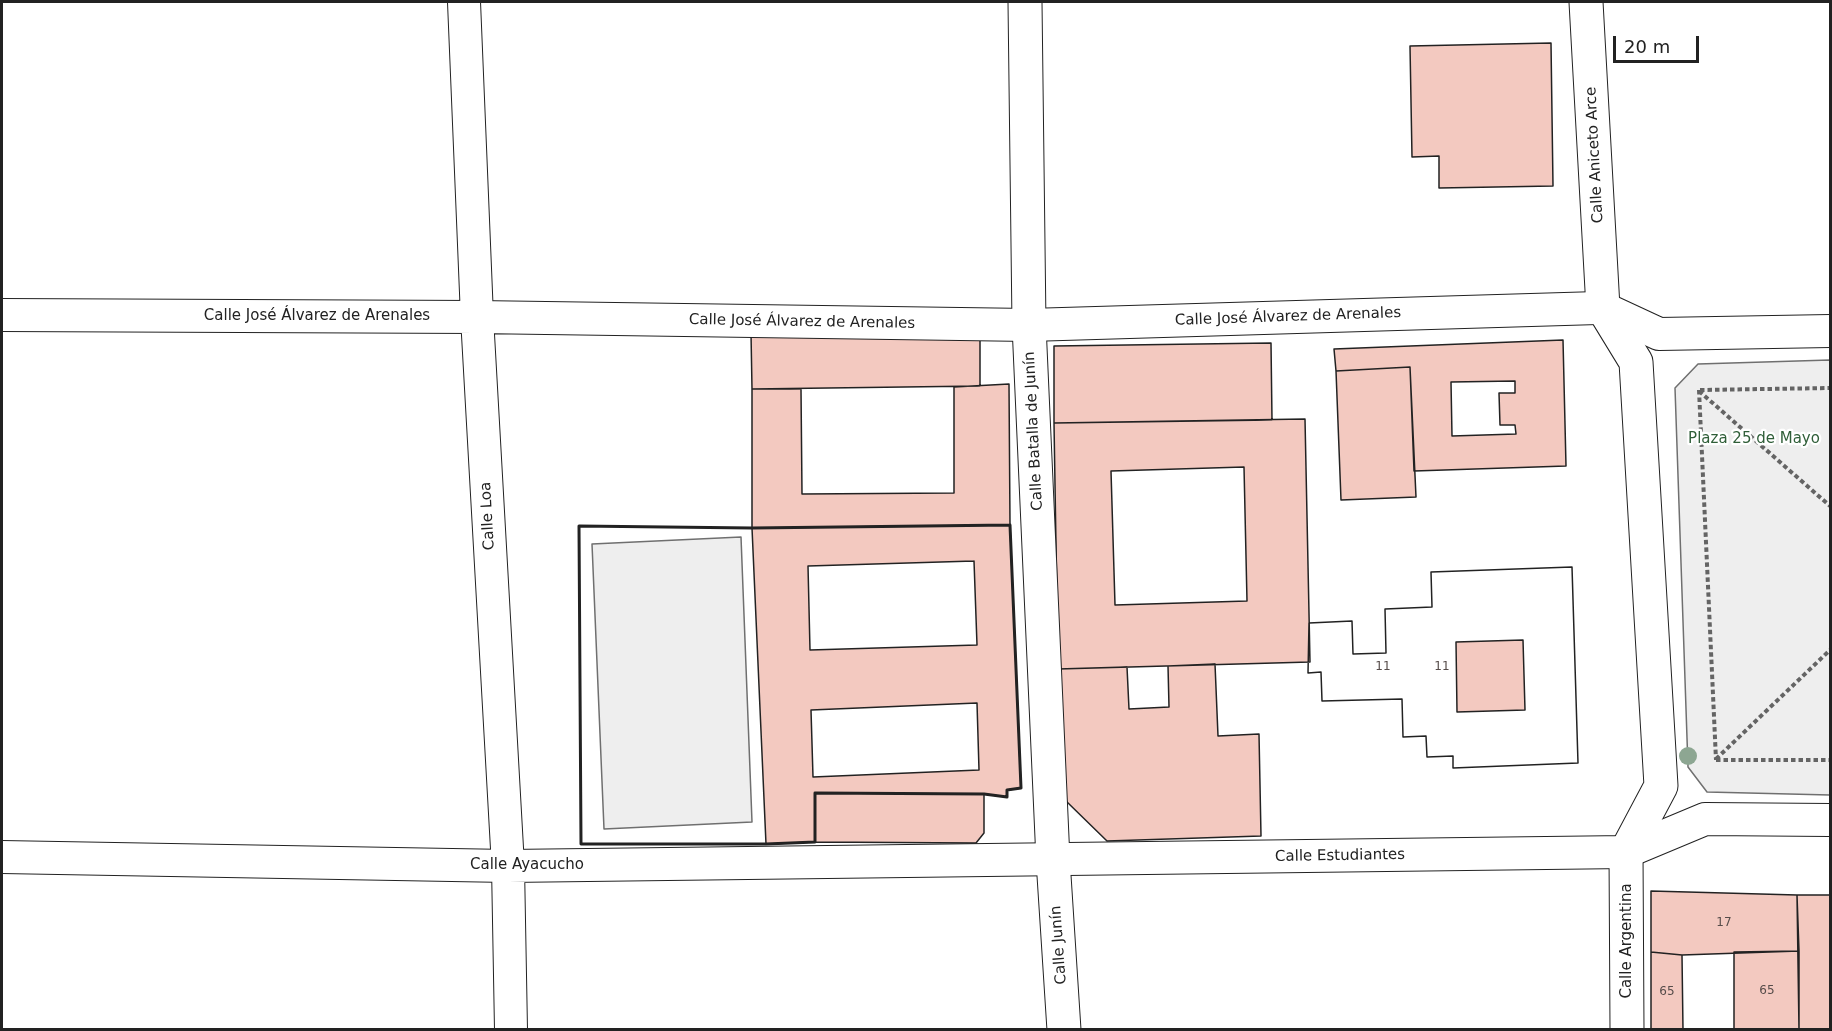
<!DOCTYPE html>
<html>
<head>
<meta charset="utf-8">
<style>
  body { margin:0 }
  #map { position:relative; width:1832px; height:1031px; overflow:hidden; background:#fff; font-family:"DejaVu Sans",sans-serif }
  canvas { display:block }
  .frame { position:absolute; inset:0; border:3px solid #222; pointer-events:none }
  .scale { position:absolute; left:1613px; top:36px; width:86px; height:27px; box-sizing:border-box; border:3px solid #222; border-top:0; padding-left:8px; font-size:18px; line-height:21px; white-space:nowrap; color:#222; -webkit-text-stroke:4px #fff; paint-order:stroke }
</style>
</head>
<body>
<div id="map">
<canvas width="1832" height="1031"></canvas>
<div class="frame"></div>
<div class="scale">20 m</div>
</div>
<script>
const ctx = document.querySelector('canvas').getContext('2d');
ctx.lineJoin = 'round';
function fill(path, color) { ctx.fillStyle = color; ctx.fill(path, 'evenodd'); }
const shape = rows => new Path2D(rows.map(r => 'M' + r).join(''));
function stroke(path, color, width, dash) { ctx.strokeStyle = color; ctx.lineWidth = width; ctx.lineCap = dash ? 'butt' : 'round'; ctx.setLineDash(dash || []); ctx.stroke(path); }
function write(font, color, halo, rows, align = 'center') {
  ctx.font = font + ' "DejaVu Sans",sans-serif'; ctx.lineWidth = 4.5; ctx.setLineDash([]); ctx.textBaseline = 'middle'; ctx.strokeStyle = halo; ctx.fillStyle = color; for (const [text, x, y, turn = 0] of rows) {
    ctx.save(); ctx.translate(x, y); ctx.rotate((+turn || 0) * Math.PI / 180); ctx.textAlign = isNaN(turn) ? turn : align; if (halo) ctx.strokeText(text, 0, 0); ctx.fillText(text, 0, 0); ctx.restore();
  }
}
const green = shape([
  [1830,360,1830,795,1707,792,1688,767,1675,388,1698,364,1830,360],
  [741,537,752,822,604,829,592,544,741,537]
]);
const building = shape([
  [1551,43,1553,186,1439,188,1439,156,1412,157,1410,46,1551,43],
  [980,330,980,386,752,389,751,333,980,330],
  [1563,340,1566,466,1414,471,1410,367,1336,371,1334,349,1563,340],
  [1515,381,1515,393,1499,393,1500,425,1515,425,1516,434,1452,436,1451,382,1515,381],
  [1271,343,1272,420,1054,423,1054,346,1271,343],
  [1410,367,1416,497,1341,500,1336,371,1410,367],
  [1009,384,1010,525,752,528,752,389,801,389,802,494,954,493,954,387,1009,384],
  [1305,419,1310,662,1058,669,1054,423,1305,419],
  [1244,467,1247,601,1115,605,1111,471,1244,467],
  [1010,525,1021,788,1007,790,1007,797,984,794,815,793,815,842,766,844,752,528,1010,525],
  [974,561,977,645,810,650,808,566,974,561],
  [977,703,979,770,813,777,811,710,977,703],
  [1572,567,1578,763,1453,768,1453,756,1427,757,1426,736,1403,737,1402,699,1322,701,1321,672,1308,673,1309,623,1352,621,1353,654,1386,653,1385,609,1432,607,1431,572,1572,567],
  [1523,640,1525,710,1457,712,1456,642,1523,640],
  [1572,567,1578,763,1453,768,1453,756,1427,757,1426,736,1403,737,1402,699,1322,701,1321,672,1308,673,1309,623,1352,621,1353,654,1386,653,1385,609,1432,607,1431,572,1572,567],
  [1215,664,1218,736,1259,734,1261,836,1107,841,1066,801,1058,669,1127,667,1129,709,1169,707,1168,666,1215,664],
  [815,793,984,794,984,833,976,843,815,842,815,793],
  [1651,891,1797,895,1799,951,1682,955,1651,952,1651,891],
  [1797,895,1830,895,1830,1030,1799,1030,1797,895],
  [1799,951,1799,1030,1734,1030,1734,952,1799,951],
  [1651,952,1682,955,1683,1030,1651,1030,1651,952]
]);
const path = shape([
  [1699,390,1716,760],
  [1700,390,1830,388],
  [1699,391,1830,506],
  [1716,759,1830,650],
  [1716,760,1830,760]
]);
const minor = shape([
  [464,2,477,317,508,866,511,1030],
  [2,315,477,317,1029,325,1598,308,1603,308,1659,334,1830,331],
  [2,857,508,866,1626,852,1705,819,1830,820]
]);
const major = shape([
  [1025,2,1029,325,1053,860,1064,1030],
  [1586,2,1603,308,1636,362,1661,786,1626,852,1627,1030]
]);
const wall = shape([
  [1010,525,1021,788,1007,790,1007,797,984,794,815,793,815,842,766,844,581,844,579,526,752,528,1010,525]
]);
const trees = [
  [1688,756]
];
const numberNames = [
  ["11",1383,667],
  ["11",1442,667],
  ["17",1724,923],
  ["65",1767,991],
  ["65",1667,992]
];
const streetNames = [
  ["Calle Aniceto Arce",1595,155,-93],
  ["Calle José Álvarez de Arenales",317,316],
  ["Calle José Álvarez de Arenales",1288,317,-2],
  ["Calle José Álvarez de Arenales",802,322,1],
  ["Calle Batalla de Junín",1034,431,-93],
  ["Calle Loa",488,516,-93],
  ["Calle Estudiantes",1340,856,-1],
  ["Calle Ayacucho",527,865],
  ["Calle Argentina",1627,941,-90],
  ["Calle Junín",1059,945,-94]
];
const parkNames = [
  ["Plaza 25 de Mayo",1754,439]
];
fill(green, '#eee');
stroke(green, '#6f6f6f', 1.5);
fill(building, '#f3c9c0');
stroke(building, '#222', 1.5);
stroke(minor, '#222', 34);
stroke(major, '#222', 35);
stroke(path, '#646464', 4, [4.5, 3]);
stroke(minor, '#fff', 32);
stroke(major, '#fff', 33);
stroke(wall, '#222', 3);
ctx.fillStyle = '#8da692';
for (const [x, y] of trees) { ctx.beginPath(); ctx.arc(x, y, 9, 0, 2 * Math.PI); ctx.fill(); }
write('12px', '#564c4a', null, numberNames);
write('15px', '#222', '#fff', streetNames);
write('15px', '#2f5e38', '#fff', parkNames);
</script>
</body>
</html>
